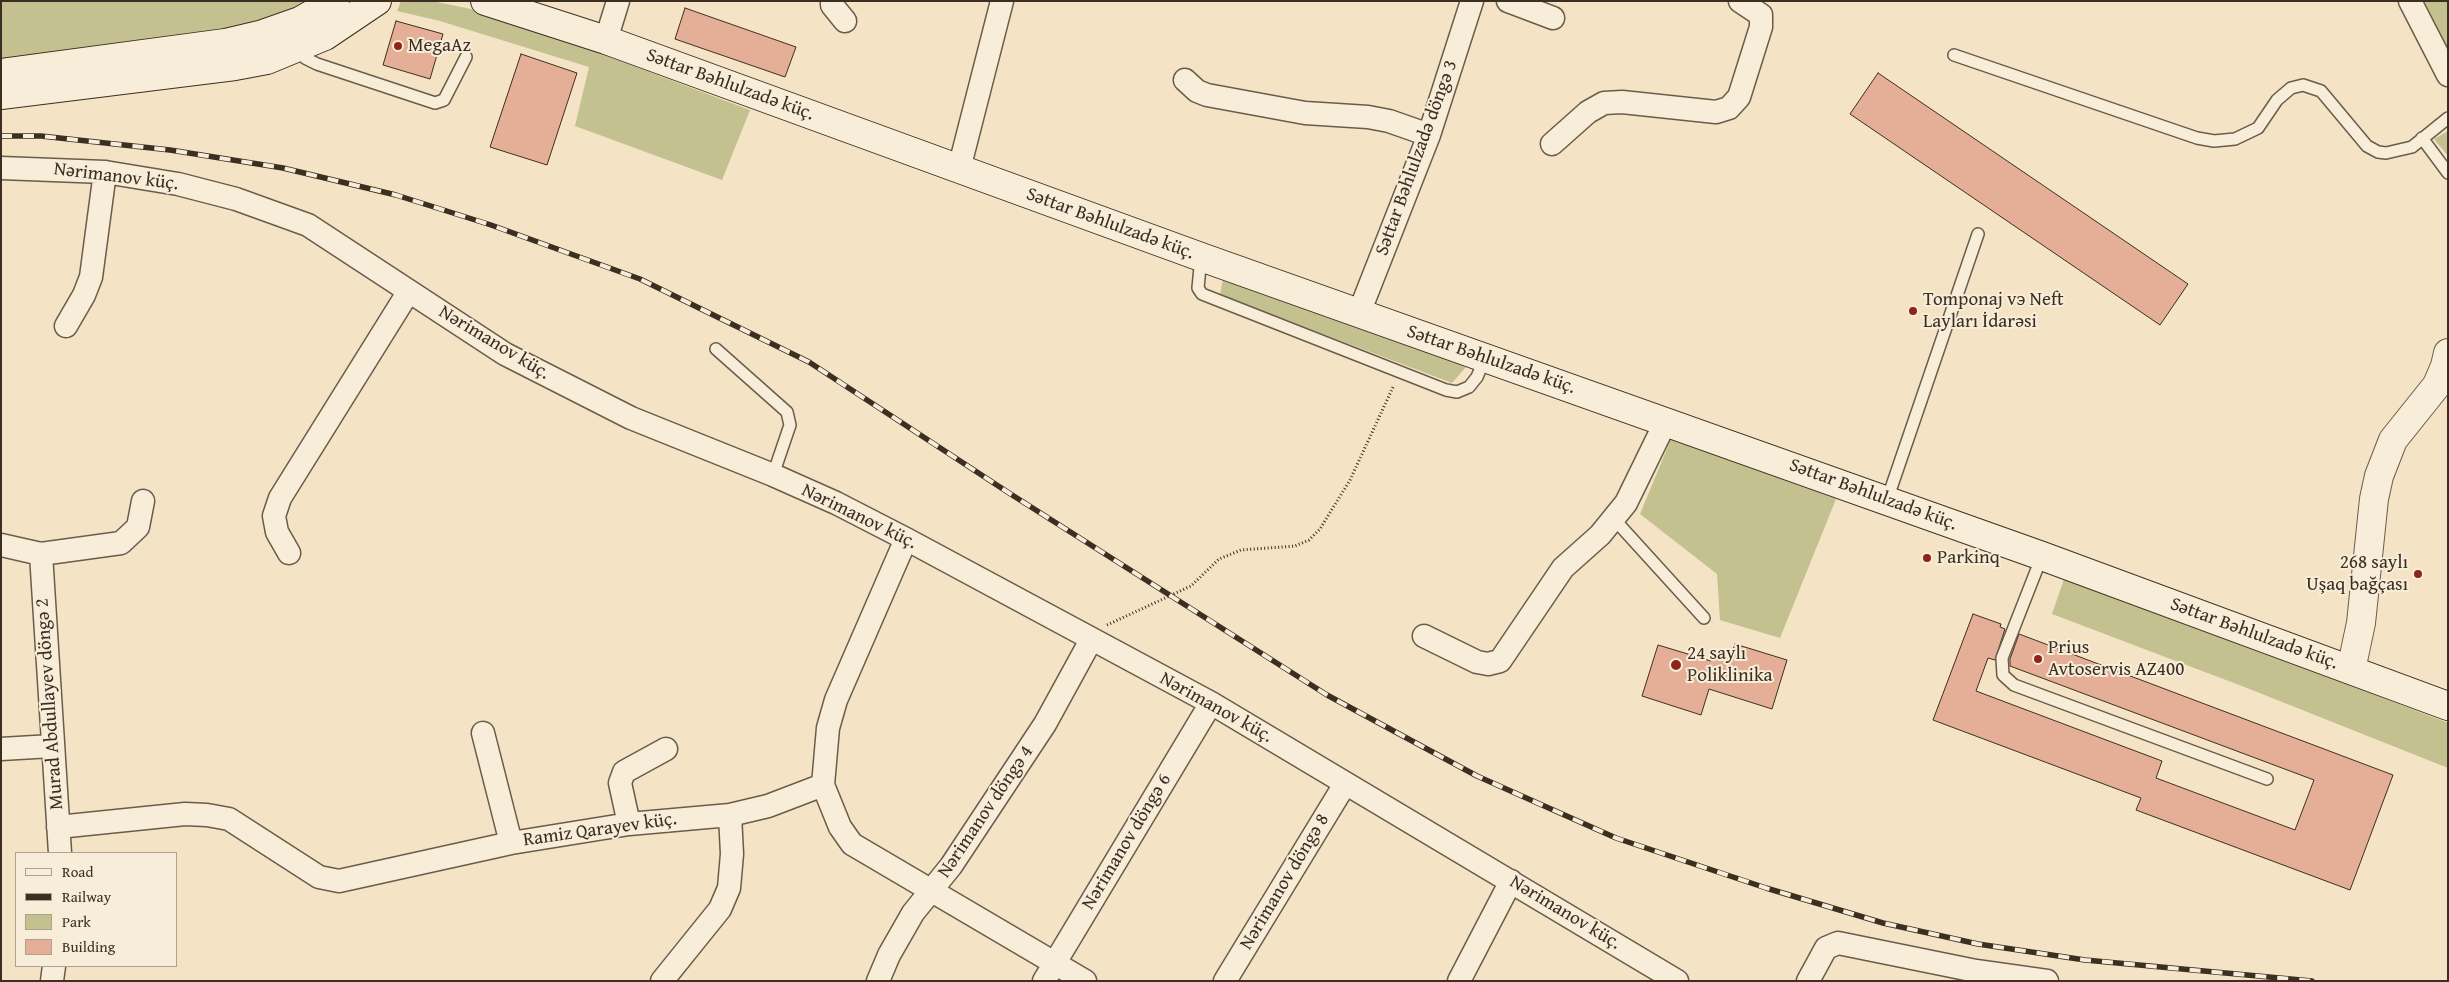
<!DOCTYPE html>
<html>
<head>
<meta charset="utf-8">
<style>
  body { margin:0 }
  #map { position:relative; width:2449px; height:982px; overflow:hidden; background:#f4e3c4; font-family:"Gentium Book Plus",serif }
  canvas { display:block }
  .frame { position:absolute; inset:0; border:2px solid #3c2f22; pointer-events:none }
  .legend { position:absolute; left:15px; top:852px; width:162px; height:115px; box-sizing:border-box; background:#f8edd9; border:1px solid #ada190; margin:0; padding:6px 9px; list-style:none; font-size:15px; color:#3c2f22 }
  .legend li { display:flex; align-items:center; gap:10px; height:25px }
  .legend b { width:25px; border:1px solid #ada190 }
</style>
</head>
<body>
<div id="map">
<canvas width="2449" height="982"></canvas>
<div class="frame"></div>
<ul class="legend">
<li><b style="height:6px;background:#f8edd9"></b>Road</li>
<li><b style="height:6px;background:#3c2f22"></b>Railway</li>
<li><b style="height:14px;background:#c2c18f"></b>Park</li>
<li><b style="height:14px;background:#e5ae97"></b>Building</li>
</ul>
</div>
<script>
const ctx = document.querySelector('canvas').getContext('2d');
ctx.lineJoin = 'round';
function fill(path, color) { ctx.fillStyle = color; ctx.fill(path, 'evenodd'); }
const shape = rows => new Path2D(rows.map(r => 'M' + r).join(''));
function stroke(path, color, width, dash) { ctx.strokeStyle = color; ctx.lineWidth = width; ctx.lineCap = dash ? 'butt' : 'round'; ctx.setLineDash(dash || []); ctx.stroke(path); }
function write(font, color, halo, rows, align = 'center') {
  ctx.font = font + ' "Gentium Book Plus",serif'; ctx.lineWidth = 4; ctx.setLineDash([]); ctx.textBaseline = 'middle'; ctx.strokeStyle = halo; ctx.fillStyle = color; for (const [text, x, y, turn = 0] of rows) {
    ctx.save(); ctx.translate(x, y); ctx.rotate((+turn || 0) * Math.PI / 180); ctx.textAlign = isNaN(turn) ? turn : align; if (halo) ctx.strokeText(text, 0, 0); ctx.fillText(text, 0, 0); ctx.restore();
  }
}
const green = shape([
  [1,1,315,1,306,9,219,33,1,60],
  [401,1,432,1,471,9,540,31,750,110,722,180,575,126,589,67,440,21,397,11],
  [2422,1,2448,1,2448,51],
  [2448,131,2448,156,2434,139],
  [1224,274,1466,367,1452,383,1220,295],
  [1671,439,1836,499,1780,638,1720,620,1717,574,1640,514],
  [2065,576,2448,723,2448,768,2247,688,2052,614]
]);
const building = shape([
  [685,8,796,47,785,77,675,39,685,8],
  [396,21,443,34,430,79,383,65,396,21],
  [521,54,577,73,547,165,490,147,521,54],
  [1878,73,2188,284,2160,325,1850,114,1878,73],
  [1973,614,2001,624,2000,627,2005,629,1995,660,1988,658,1976,691,2162,761,2156,778,2295,830,2314,780,2010,666,2010,659,2019,634,2393,775,2350,890,2136,810,2141,798,1933,720,1973,614],
  [1735,644,1787,660,1772,709,1709,689,1701,715,1642,696,1658,645,1711,661,1713,653,1730,659,1735,644]
]);
const path = shape([
  [1107,625,1191,586,1219,559,1241,550,1295,546,1309,540,1320,529,1350,480,1394,385]
]);
const service = shape([
  [299,48,305,58,317,64,435,103,444,100,466,57],
  [1954,55,2197,138,2214,141,2235,139,2258,128,2277,100,2291,88,2303,85,2321,91,2367,146,2378,152,2386,153,2412,147,2448,118],
  [2422,138,2448,173],
  [1201,257,1198,288,1202,294,1446,390,1457,392,1469,387,1477,377,1485,358],
  [716,349,787,412,790,425,773,475],
  [1887,500,1978,234],
  [1614,519,1704,618],
  [2042,556,2002,658,2003,675,2014,685,2267,779]
]);
const minor = shape([
  [832,1,832,5,845,21],
  [1508,1,1553,18],
  [2410,1,2448,75],
  [606,40,618,1],
  [1185,80,1197,91,1207,95,1305,113,1368,117,1389,121,1429,135],
  [1552,144,1588,112,1604,103,1622,102,1716,112,1729,108,1739,97,1761,27,1761,15,1740,1],
  [1,168,105,172,178,184,236,199,308,225,505,354,631,418,773,475,836,503,906,539,1211,703,1677,981],
  [959,169,1002,1],
  [1359,313,1429,135,1472,1],
  [66,326,84,295,91,277,105,172],
  [1,545,41,554,121,543,138,527,143,501],
  [289,553,277,532,274,516,280,498,409,291],
  [41,554,60,853],
  [1424,636,1477,662,1488,664,1500,661,1563,568,1600,535,1626,503,1666,421],
  [483,733,511,843],
  [1,749,52,746],
  [823,785,828,728,836,700,906,539],
  [629,824,620,783,624,772,666,749],
  [58,827,185,814,207,815,229,819,319,877,339,881,511,843,629,824,730,815,768,806,823,785,840,827,852,844,1085,981],
  [52,981,54,966],
  [662,981,720,909,729,888,732,854,730,815],
  [878,981,889,955,913,913,951,866,1045,724,1091,640],
  [1044,981,1211,703],
  [1225,981,1345,784],
  [1459,981,1511,881],
  [1808,981,1826,948,1838,943,1976,971,2047,981]
]);
const tertiary = shape([
  [2351,670,2361,623,2374,499,2379,476,2393,440,2437,385,2445,366,2448,353]
]);
const secondary = shape([
  [485,1,606,40,1201,257,2042,556,2448,706],
  [1,73,225,43,263,34,300,21,335,1],
  [1,95,235,66,267,60,325,36,377,1]
]);
const rail = shape([
  [1,136,41,136,170,150,283,168,396,195,491,225,640,279,809,362,1009,493,1327,695,1477,776,1616,838,1766,888,1883,923,1978,944,2085,960,2312,981]
]);
const markers = [
  [398,46,5,"#8f2418"],
  [1913,311,5,"#8f2418"],
  [1927,558,5,"#8f2418"],
  [2418,574,5,"#8f2418"],
  [2038,659,5,"#8f2418"],
  [1676,665,6,"#8f2418"]
];
const poiNames = [
  ["MegaAz",408,46],
  ["Tomponaj vэ Neft",1923,300],
  ["Layları İdarəsi",1923,322],
  ["Parkinq",1937,558],
  ["268 saylı",2408,563,"right"],
  ["Uşaq bağçası",2408,585,"right"],
  ["Prius",2048,648],
  ["Avtoservis AZ400",2048,670],
  ["24 saylı",1687,654],
  ["Poliklinika",1687,676]
];
const streetNames = [
  ["Səttar Bəhlulzadə küç.",730,85,20],
  ["Səttar Bəhlulzadə döngə 3",1417,158,-70],
  ["Nərimanov küç.",116,177,7],
  ["Səttar Bəhlulzadə küç.",1110,224,20],
  ["Nərimanov küç.",494,343,31],
  ["Səttar Bəhlulzadə küç.",1491,360,19],
  ["Səttar Bəhlulzadə küç.",1873,495,20],
  ["Nərimanov küç.",859,517,26],
  ["Səttar Bəhlulzadə küç.",2254,634,20],
  ["Murad Abdullayev döngə 2",50,704,-94],
  ["Nərimanov küç.",1216,708,29],
  ["Nərimanov döngə 4",986,812,-56],
  ["Ramiz Qarayev küç.",600,830,-8],
  ["Nərimanov döngə 6",1127,842,-59],
  ["Nərimanov döngə 8",1285,882,-59],
  ["Nərimanov küç.",1565,913,31]
];
fill(green, '#c2c18f');
fill(building, '#e5ae97');
stroke(building, '#3c2f22', 1);
stroke(service, '#6a5c4a', 14);
stroke(minor, '#6a5c4a', 25);
stroke(tertiary, '#6a5c4a', 30);
stroke(secondary, '#3c2f22', 30);
stroke(path, '#3c2f22', 3, [1, 2.5]);
stroke(service, '#f8edd9', 11);
stroke(minor, '#f8edd9', 22);
stroke(tertiary, '#f8edd9', 28);
stroke(secondary, '#f8edd9', 28);
stroke(rail, '#3c2f22', 5.5);
stroke(rail, '#f8edd9', 4, [11]);
for (const [x, y, r, color] of markers) { const dot = new Path2D(); dot.arc(x, y, r, 0, 2 * Math.PI); ctx.fillStyle = color; ctx.fill(dot); stroke(dot, '#f8edd9', 2); }
write('19px', '#3c2f22', '#f8edd9', poiNames, 'left');
write('19px', '#3c2f22', '#f8edd9', streetNames);
</script>
</body>
</html>
